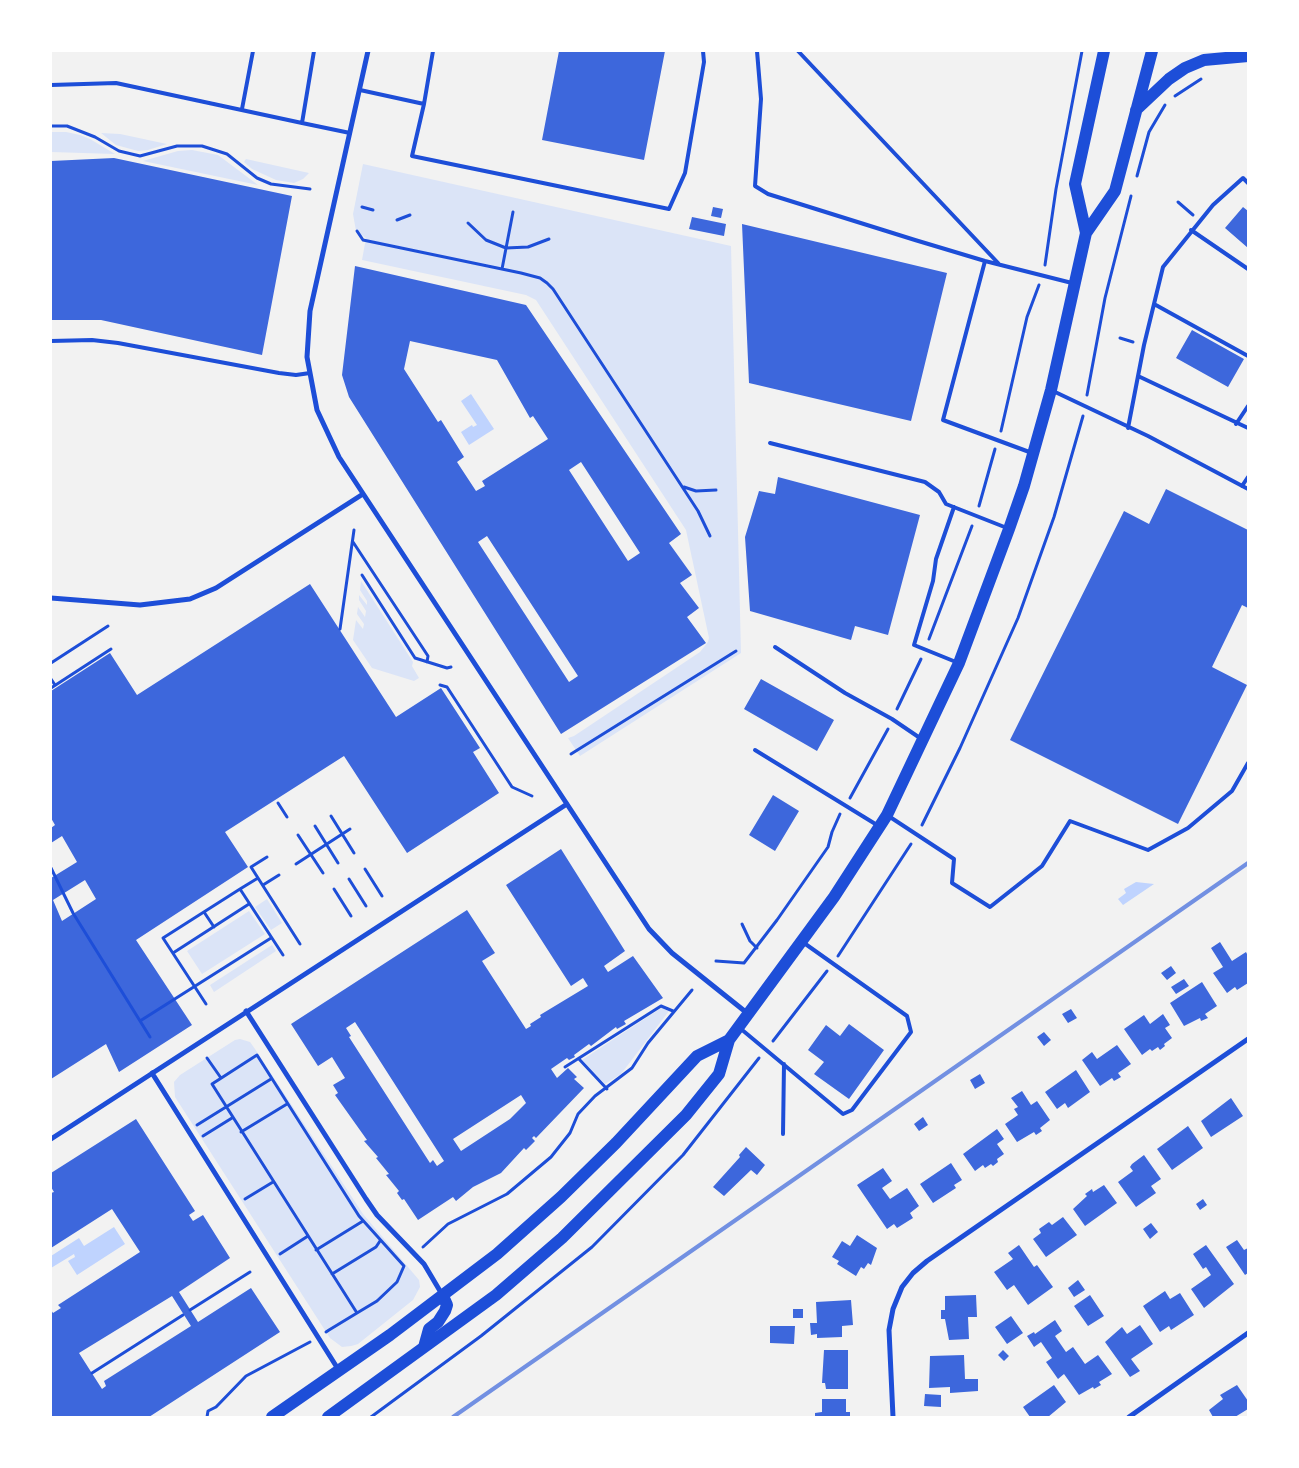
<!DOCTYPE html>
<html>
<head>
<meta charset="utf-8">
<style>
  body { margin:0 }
  #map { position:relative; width:1299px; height:1468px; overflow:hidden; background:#f2f2f2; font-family:Rubik,sans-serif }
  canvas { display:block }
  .frame { position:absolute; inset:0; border:52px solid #fff; pointer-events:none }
</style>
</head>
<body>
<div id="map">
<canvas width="1299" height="1468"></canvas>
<div class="frame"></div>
</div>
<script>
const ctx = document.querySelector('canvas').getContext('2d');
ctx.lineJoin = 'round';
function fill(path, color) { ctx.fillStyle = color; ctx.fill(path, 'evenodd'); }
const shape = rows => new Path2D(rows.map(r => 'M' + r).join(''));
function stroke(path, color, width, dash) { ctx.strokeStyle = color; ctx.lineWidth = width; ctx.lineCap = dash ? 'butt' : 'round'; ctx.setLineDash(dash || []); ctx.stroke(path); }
const green = shape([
  [51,132,66,132,80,135,90,139,115,154,51,152],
  [101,133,120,134,167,144,148,150,138,151,116,145],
  [192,150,218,155,258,185,143,161,178,151],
  [246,159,309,173,303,179,294,183,276,180,252,169,244,162],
  [363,164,731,246,741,653,580,756,568,738,574,736,700,652,708,642,709,638,686,530,536,300,526,295,362,260,366,238,356,231,353,214],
  [361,581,413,662,412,666,419,678,414,681,372,668,353,640,356,620,363,629,364,624,357,614,358,607,365,617,366,611,359,600,359,595,367,605,367,601,360,590],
  [267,899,282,923,271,930,255,907],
  [249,911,265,934,202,974,187,951],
  [272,945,276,951,214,992,210,985],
  [661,1008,669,1011,621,1074,605,1084,582,1060],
  [240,1039,250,1042,255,1049,363,1214,419,1280,420,1287,413,1300,358,1344,351,1346,342,1347,330,1338,175,1097,174,1082,180,1075,235,1040]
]);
const water = shape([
  [471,394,494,429,469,445,461,432,472,425,473,427,477,425,461,401],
  [1136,882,1154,884,1123,905,1118,899,1126,893,1124,889],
  [114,1227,125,1244,77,1275,68,1261,75,1257,74,1254,51,1268,51,1256,79,1238,84,1246]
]);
const building = shape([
  [559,51,665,51,644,160,542,140],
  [114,158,292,196,262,355,101,320,51,320,51,161],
  [713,207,723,209,721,218,711,216],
  [1243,207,1248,211,1248,248,1225,228],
  [692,217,726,224,724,236,689,229],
  [742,224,947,273,911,421,749,383],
  [355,266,526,305,681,534,669,543,692,575,680,583,699,608,687,617,706,643,561,734,349,397,342,375],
  [410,341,497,360,530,418,533,416,548,439,482,481,485,486,476,491,457,462,464,457,441,420,438,422,404,369],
  [581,462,640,553,628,561,569,470],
  [487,536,578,676,569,682,478,542],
  [1192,330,1244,359,1228,387,1176,358],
  [778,477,920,515,888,635,855,626,851,640,750,611,745,537,759,491,775,494],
  [1166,489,1248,530,1248,608,1242,605,1212,667,1247,685,1178,824,1010,740,1124,511,1149,524],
  [310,584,396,717,441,688,480,748,473,752,499,793,407,853,344,756,225,832,248,867,136,940,192,1025,119,1072,106,1044,51,1079,51,878,77,862,62,836,51,843,51,828,55,825,51,818,51,691,110,653,137,695],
  [85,880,96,899,62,921,53,900],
  [761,679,834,720,817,751,744,709],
  [773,795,799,811,775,851,749,835],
  [561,849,625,951,604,966,608,972,633,956,663,998,624,1021,626,1024,617,1029,616,1027,591,1046,589,1044,574,1055,575,1057,569,1060,567,1058,551,1069,557,1078,568,1068,577,1077,574,1079,584,1088,536,1138,534,1136,532,1138,535,1141,526,1150,524,1148,501,1173,473,1187,456,1201,453,1197,418,1220,404,1199,402,1200,397,1193,399,1191,386,1175,389,1174,376,1158,378,1157,364,1141,367,1140,335,1095,338,1093,333,1085,345,1078,332,1057,318,1066,291,1024,467,910,495,953,482,961,526,1029,531,1026,530,1024,541,1017,540,1015,588,986,583,978,571,986,506,885],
  [355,1022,444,1161,437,1166,433,1160,430,1163,349,1037,351,1036,346,1028],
  [521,1095,526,1103,510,1119,461,1151,453,1139],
  [1220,942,1232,961,1246,952,1248,956,1248,983,1237,990,1235,987,1227,993,1213,973,1223,967,1211,948],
  [1171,966,1176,973,1167,980,1161,973],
  [1184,979,1189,986,1176,994,1171,987],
  [1202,982,1217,1006,1205,1014,1208,1018,1201,1021,1200,1018,1184,1026,1170,1003],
  [1071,1009,1077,1018,1068,1023,1062,1014],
  [1163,1014,1170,1025,1165,1028,1172,1038,1164,1044,1165,1046,1160,1050,1158,1047,1152,1051,1150,1049,1142,1055,1124,1029,1144,1015,1150,1024],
  [849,1024,884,1050,849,1099,814,1074,824,1062,808,1050,826,1025,840,1036],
  [1044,1032,1051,1040,1044,1046,1037,1037],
  [1117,1045,1131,1064,1118,1073,1121,1077,1114,1081,1112,1078,1100,1086,1082,1060,1092,1052,1097,1059],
  [1076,1070,1090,1092,1068,1108,1065,1103,1057,1109,1045,1092],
  [980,1074,985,1083,975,1089,970,1080],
  [1022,1091,1031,1105,1037,1101,1050,1120,1040,1128,1042,1131,1036,1135,1034,1132,1017,1142,1005,1124,1018,1115,1014,1109,1018,1107,1011,1098],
  [1231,1098,1243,1116,1211,1137,1201,1121],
  [923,1117,928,1125,919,1131,914,1124],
  [136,1119,195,1211,189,1215,193,1221,203,1215,230,1258,179,1292,198,1322,251,1288,280,1332,149,1417,51,1417,51,1310,53,1313,61,1308,58,1305,140,1252,112,1209,51,1248,51,1193,54,1192,51,1187,51,1173],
  [172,1296,191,1326,104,1381,106,1386,102,1389,79,1353],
  [1188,1126,1203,1148,1172,1170,1157,1149],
  [997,1129,1004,1139,997,1144,1004,1154,997,1159,998,1162,993,1166,991,1164,985,1168,983,1165,975,1171,963,1154],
  [746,1147,765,1165,757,1175,751,1170,724,1196,713,1187,740,1157,739,1155],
  [1144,1155,1161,1179,1151,1186,1156,1193,1136,1207,1118,1182,1133,1171,1130,1167,1132,1164],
  [951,1163,962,1180,954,1185,956,1188,933,1203,920,1184],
  [883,1168,892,1181,882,1188,890,1199,907,1188,919,1206,910,1213,913,1218,897,1228,894,1224,887,1229,857,1185],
  [1104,1185,1117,1203,1085,1226,1073,1209,1087,1196,1085,1194,1092,1189,1093,1192],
  [1203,1199,1207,1205,1200,1210,1196,1204],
  [1063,1217,1077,1235,1046,1257,1033,1239,1041,1233,1039,1229,1049,1222,1052,1225],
  [1151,1223,1158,1232,1150,1239,1143,1229],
  [857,1235,877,1248,871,1265,868,1263,864,1269,861,1267,856,1276,837,1264,839,1261,832,1257,842,1241,850,1246],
  [1237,1240,1244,1250,1248,1248,1248,1273,1245,1275,1226,1247],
  [1019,1245,1034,1267,1037,1265,1053,1287,1028,1305,1014,1285,1007,1290,994,1272,1013,1259,1008,1253],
  [1206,1245,1234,1284,1204,1308,1191,1289,1211,1275,1206,1267,1203,1269,1193,1254],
  [1078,1280,1085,1290,1074,1297,1068,1288],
  [1165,1291,1170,1299,1180,1293,1194,1315,1171,1330,1169,1326,1160,1332,1143,1306],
  [976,1295,977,1317,968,1317,969,1339,949,1340,945,1319,941,1319,941,1310,945,1310,945,1296],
  [1090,1295,1104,1316,1088,1326,1074,1306],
  [851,1300,853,1325,842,1326,842,1337,817,1338,817,1334,811,1335,810,1323,817,1323,816,1302],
  [793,1309,803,1309,803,1318,793,1318],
  [1011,1316,1023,1333,1007,1344,995,1327],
  [1055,1320,1062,1331,1055,1336,1066,1352,1073,1347,1085,1364,1098,1355,1112,1374,1099,1382,1101,1385,1094,1389,1093,1387,1079,1395,1064,1374,1058,1379,1046,1362,1052,1358,1041,1342,1034,1347,1027,1336,1034,1332,1035,1334],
  [1140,1325,1153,1344,1131,1359,1140,1371,1130,1377,1105,1342,1122,1327,1127,1334],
  [770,1326,795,1326,794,1344,770,1343],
  [824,1350,848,1350,848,1389,826,1389,825,1383,822,1383],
  [1003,1350,1009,1356,1004,1361,998,1355],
  [964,1355,965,1379,978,1379,978,1391,950,1393,950,1387,929,1388,930,1356],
  [1054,1385,1066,1402,1048,1417,1030,1417,1023,1407],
  [1237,1385,1248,1401,1248,1409,1235,1417,1213,1417,1209,1410,1223,1399,1220,1395],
  [925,1394,941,1395,941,1407,924,1406],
  [822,1399,846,1399,846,1412,850,1412,850,1417,815,1417,815,1413,822,1412]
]);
const path = shape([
  [1175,96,1201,79],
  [51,126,67,126,95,137,119,151,140,156,177,146,202,146,227,154,257,178,271,184,310,189],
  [1137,176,1149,132,1165,105],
  [1178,202,1193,215],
  [362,207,373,210],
  [397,220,410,215],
  [468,223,486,240,506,248,528,247,549,239],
  [357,231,363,240,521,273,540,278,547,283,553,289,698,511,710,536],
  [1045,265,1056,189,1082,51],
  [502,269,513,212],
  [1120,338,1133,342],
  [1087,395,1105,298,1131,196],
  [1001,431,1027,317,1039,285],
  [684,487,696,491,716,490],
  [979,506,995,449],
  [353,542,428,656,427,662],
  [362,575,415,658,447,668,451,667],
  [340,629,354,530],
  [929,639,972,526],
  [51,663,108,626],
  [51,679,55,685],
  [440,685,447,687,512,787,532,796],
  [51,688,111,649],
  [897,709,921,659],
  [571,754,736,651],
  [850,798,888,729],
  [278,803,287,817],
  [331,816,354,853],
  [922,825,960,748,1018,618,1054,517,1083,416],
  [315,826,338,863],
  [298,835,323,873],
  [296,864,350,829],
  [51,868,73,913,150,1037],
  [365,869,382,896],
  [258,878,251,867,267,857],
  [349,879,366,906],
  [263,885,279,875],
  [240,889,283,955],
  [334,889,351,916],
  [204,912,214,927],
  [742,924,750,941,757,948],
  [173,953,249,904],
  [838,956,911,844],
  [716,961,744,963,777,920,828,847,832,832,840,814],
  [206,1004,163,938,240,889,258,878,300,944],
  [140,1021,271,938],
  [773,1041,827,971],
  [207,1058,221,1078],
  [579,1059,607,1089],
  [565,1067,661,1006,673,1011],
  [197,1125,271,1079],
  [241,1132,287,1104],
  [203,1136,232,1118],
  [245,1199,273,1182],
  [423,1247,448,1224,507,1194,551,1157,570,1133,578,1114,595,1096,632,1068,648,1043,692,990],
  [316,1250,363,1221],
  [280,1254,308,1236],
  [332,1274,376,1247,380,1241],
  [190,1310,250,1272],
  [326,1332,329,1330,357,1313,377,1301,397,1282,404,1266,359,1216,257,1055,212,1084,357,1313],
  [92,1373,183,1315],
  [207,1417,208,1411,216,1407,246,1376,310,1342],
  [371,1417,481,1336,592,1247,683,1155,759,1058]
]);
const service = shape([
  [757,51,761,99,755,186,768,194,915,240,985,261,1072,283],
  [798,51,999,264],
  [51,85,116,83,302,123,314,51],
  [360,90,424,104,412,156,669,209,685,173,704,62,703,51],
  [424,104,433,51],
  [242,109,253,51],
  [302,123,350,133],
  [1191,230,1248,269],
  [985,261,943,420,1032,453],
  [1154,304,1248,356],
  [51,341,92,340,118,343,279,373,296,375,310,373],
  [1138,376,1248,428],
  [1053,391,1148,436,1248,489],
  [1236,424,1248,406],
  [1128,428,1144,345,1163,267,1213,205,1243,178,1248,183],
  [770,443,925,482,939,492,946,504,1007,528],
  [1242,486,1248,477],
  [954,507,936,559,933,581,914,645,956,662],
  [775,647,845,693,892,719,920,738],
  [755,750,877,825],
  [890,817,954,859,952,883,990,907,1042,866,1070,821,1148,850,1188,828,1232,791,1248,763],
  [741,1029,843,1114,852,1110,911,1032,907,1016,804,943],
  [783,1134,784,1064]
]);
const minor = shape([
  [368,51,310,311,307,357,317,410,339,457,649,929,672,953,747,1013],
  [51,598,140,605,190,599,216,588,363,494],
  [246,1011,366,1199,377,1215,424,1264,443,1296],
  [152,1073,338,1369],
  [51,1139,567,804],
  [893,1417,889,1330,893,1309,902,1287,913,1273,927,1261,1248,1039],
  [1129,1417,1248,1333]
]);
const primary = shape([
  [1136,110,1169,79,1185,68,1204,60,1248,56],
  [1086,233,1075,184,1104,51],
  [424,1347,429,1329,438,1322,445,1311,447,1305,443,1296],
  [272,1417,390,1335,497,1254,561,1197,616,1143,697,1056,729,1040],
  [328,1417,496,1295,562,1238,686,1115,719,1074,729,1040,834,897,887,815,959,663,1009,529,1024,486,1051,390,1086,233,1115,191,1152,51]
]);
const rail = shape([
  [453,1417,1248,863]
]);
fill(green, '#dbe4f7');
fill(water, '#bfd3fe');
fill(building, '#3d67dc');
stroke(path, '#1d4ed8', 3);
stroke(service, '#1d4ed8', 4);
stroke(minor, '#1d4ed8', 5);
stroke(primary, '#1d4ed8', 12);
stroke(rail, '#7290e2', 4);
</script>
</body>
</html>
